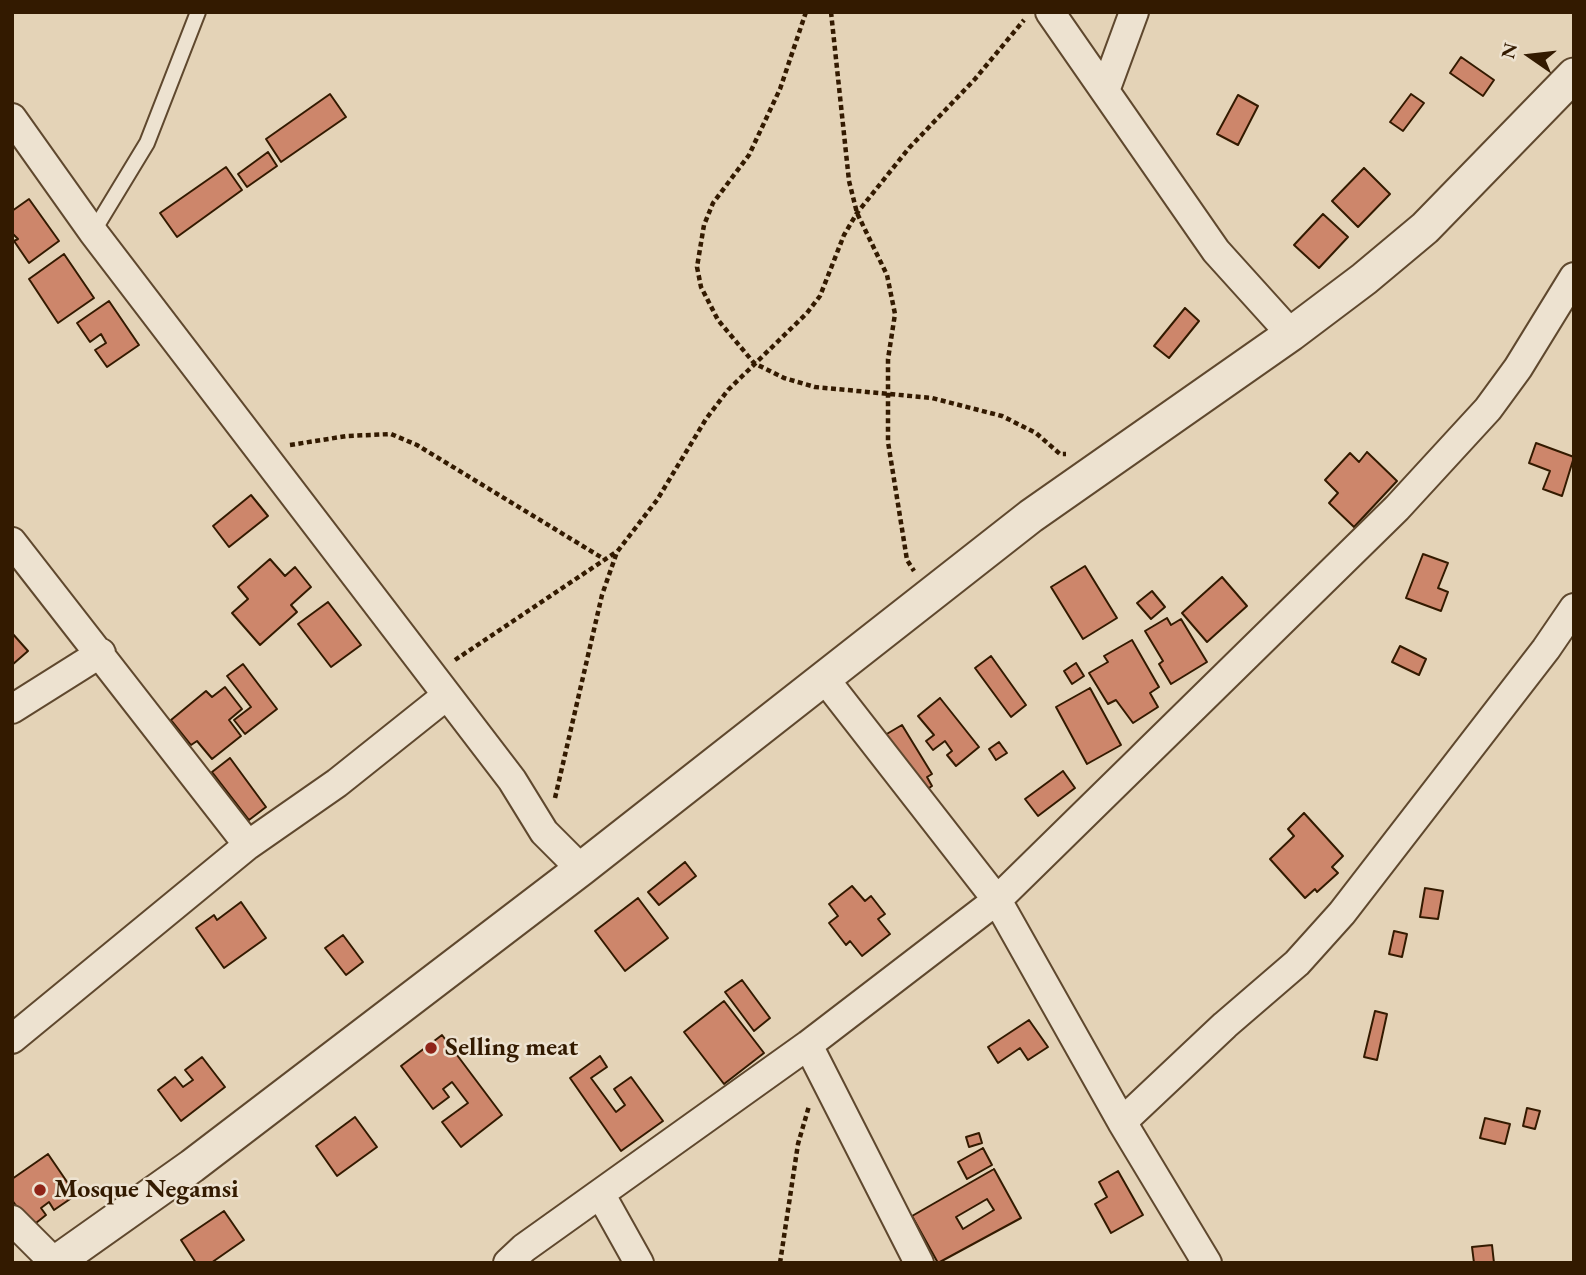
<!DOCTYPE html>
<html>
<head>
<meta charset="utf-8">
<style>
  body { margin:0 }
  #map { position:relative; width:1586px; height:1275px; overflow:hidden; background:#e4d3b7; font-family:"EB Garamond",serif }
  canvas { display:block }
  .frame { position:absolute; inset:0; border:14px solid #331a00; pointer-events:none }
  .north { position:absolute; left:1495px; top:21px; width:70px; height:70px; -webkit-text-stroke:5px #ede2d0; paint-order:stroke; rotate:284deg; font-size:19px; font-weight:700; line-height:28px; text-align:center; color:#331a00 }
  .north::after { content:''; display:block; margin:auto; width:24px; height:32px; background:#331a00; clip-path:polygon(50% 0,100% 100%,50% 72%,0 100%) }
</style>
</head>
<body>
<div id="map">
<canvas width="1586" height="1275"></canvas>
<div class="frame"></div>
<div class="north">N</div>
</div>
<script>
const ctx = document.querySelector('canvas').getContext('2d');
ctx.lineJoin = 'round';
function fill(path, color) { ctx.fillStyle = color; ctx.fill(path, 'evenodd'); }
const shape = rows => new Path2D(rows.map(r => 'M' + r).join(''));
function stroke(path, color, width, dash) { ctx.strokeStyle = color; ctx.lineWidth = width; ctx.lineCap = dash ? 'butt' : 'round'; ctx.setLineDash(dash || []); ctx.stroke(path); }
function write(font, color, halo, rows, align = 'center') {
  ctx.font = font + ' "EB Garamond",serif'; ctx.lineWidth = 5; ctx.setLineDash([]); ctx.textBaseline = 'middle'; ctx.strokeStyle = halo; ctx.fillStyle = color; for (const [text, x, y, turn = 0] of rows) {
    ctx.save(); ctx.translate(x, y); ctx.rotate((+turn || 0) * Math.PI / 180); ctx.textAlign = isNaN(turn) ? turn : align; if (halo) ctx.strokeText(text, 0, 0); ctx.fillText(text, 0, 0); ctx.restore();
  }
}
const building = shape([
  [1461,57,1494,80,1483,96,1450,73,1461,57],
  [330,94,346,117,281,162,266,139,330,94],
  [1411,94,1424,103,1403,131,1390,122,1411,94],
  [1238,95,1258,106,1238,145,1217,134,1238,95],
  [268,152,277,166,247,187,238,174,268,152],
  [226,167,242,190,177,237,160,213,226,167],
  [1364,168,1390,194,1358,227,1332,201,1364,168],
  [29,199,59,241,29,263,14,241,18,239,12,233,12,211,29,199],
  [1323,214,1348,237,1319,268,1294,245,1323,214],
  [64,254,94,298,58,323,29,279,64,254],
  [109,301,139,345,107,367,95,350,106,343,101,334,90,342,77,323,109,301],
  [1185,308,1199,321,1169,358,1154,346,1185,308],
  [1536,443,1574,457,1562,496,1543,489,1550,471,1529,463,1536,443],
  [1367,452,1397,481,1354,527,1329,503,1338,493,1325,480,1350,453,1359,462,1367,452],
  [251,495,268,516,229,547,213,526,251,495],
  [1423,554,1448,563,1438,588,1448,592,1441,611,1406,598,1423,554],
  [270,559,285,576,295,567,311,587,291,605,297,612,260,645,232,613,248,599,238,587,270,559],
  [1085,566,1117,618,1083,639,1051,587,1085,566],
  [1222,577,1247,606,1207,642,1182,613,1222,577],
  [1152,591,1165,607,1151,619,1137,603,1152,591],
  [328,602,361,645,331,667,298,624,328,602],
  [1167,618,1171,625,1181,619,1207,662,1171,684,1159,664,1163,661,1145,631,1167,618],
  [12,633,28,651,12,665,12,633],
  [1132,640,1159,687,1150,693,1158,707,1133,723,1116,700,1108,704,1089,673,1108,662,1104,656,1132,640],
  [1400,646,1426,659,1419,675,1392,662,1400,646],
  [991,656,1026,705,1011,717,975,668,991,656],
  [1076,663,1084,676,1072,684,1064,671,1076,663],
  [243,664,277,709,245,734,234,720,251,707,227,676,243,664],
  [225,687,242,709,229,720,241,736,212,759,197,741,191,745,171,720,206,691,212,697,225,687],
  [1090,688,1121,745,1087,764,1056,707,1090,688],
  [940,698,979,747,956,766,947,755,952,751,945,741,933,750,926,741,934,735,918,716,940,698],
  [902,725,932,774,927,777,932,786,926,790,885,735,902,725],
  [999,742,1007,753,996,760,989,749,999,742],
  [230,758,266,807,249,820,212,772,230,758],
  [1063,771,1075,788,1038,816,1025,799,1063,771],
  [1304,813,1343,856,1332,867,1338,873,1317,892,1315,889,1305,898,1270,859,1294,836,1288,829,1304,813],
  [685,862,696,876,659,905,648,892,685,862],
  [852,886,865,901,871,896,885,914,878,919,890,934,862,956,850,941,846,945,829,923,838,916,829,904,852,886],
  [1425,888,1443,891,1438,919,1420,917,1425,888],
  [638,898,668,938,625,971,595,931,638,898],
  [241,902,266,938,224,968,196,928,214,915,217,920,241,902],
  [1394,931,1407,934,1402,957,1389,954,1394,931],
  [343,935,363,962,346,975,325,948,343,935],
  [742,980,770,1018,754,1031,725,992,742,980],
  [724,1001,764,1053,724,1084,684,1032,724,1001],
  [1375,1011,1387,1014,1377,1060,1364,1057,1375,1011],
  [1029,1020,1048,1047,1028,1060,1020,1048,998,1063,988,1047,1029,1020],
  [442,1035,502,1115,461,1147,442,1122,468,1103,452,1082,443,1089,449,1097,433,1109,401,1066,442,1035],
  [600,1056,607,1067,591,1078,616,1112,625,1105,614,1089,631,1077,663,1121,621,1151,570,1078,600,1056],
  [202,1057,225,1087,181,1121,158,1090,175,1077,183,1087,193,1080,185,1070,202,1057],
  [1527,1108,1540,1111,1535,1129,1523,1126,1527,1108],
  [355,1117,377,1147,337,1176,316,1146,355,1117],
  [1485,1118,1510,1124,1505,1144,1480,1138,1485,1118],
  [979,1133,982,1143,969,1147,966,1137,979,1133],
  [983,1148,992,1165,967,1179,958,1162,983,1148],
  [48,1154,76,1195,54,1210,49,1202,41,1208,46,1215,31,1227,12,1200,12,1179,48,1154],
  [994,1169,1021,1218,938,1263,912,1216,994,1169],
  [987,1199,994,1210,963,1229,956,1217,987,1199],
  [1118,1171,1143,1215,1111,1233,1095,1204,1107,1197,1099,1182,1118,1171],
  [224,1211,244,1240,211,1263,196,1263,181,1240,224,1211],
  [1492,1245,1494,1263,1474,1263,1472,1247,1492,1245]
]);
const path = shape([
  [806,12,780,89,749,155,713,203,704,225,697,267,701,287,718,320,754,363,784,378,815,387,932,398,1002,416,1036,433,1060,454,1066,454],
  [831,12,849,181,857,213,887,275,895,314,888,359,888,442,907,560,914,571],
  [290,445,347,436,391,434,417,445,604,559],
  [455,660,616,552],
  [555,798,602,595,617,552,657,500,706,419,728,390,807,313,820,296,844,235,857,213,909,148,975,79,1024,20],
  [780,1263,798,1144,809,1106]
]);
const service = shape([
  [93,232,147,143,198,12]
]);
const minor = shape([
  [1050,12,1216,251,1291,334],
  [1105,91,1134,12],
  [12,118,93,232,512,780,544,832,581,869],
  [12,542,248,845],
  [824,678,997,900,1122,1122,1207,1263],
  [12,709,101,653],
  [12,1039,248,845,337,783,446,696],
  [808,1045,919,1263],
  [1122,1122,1225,1025,1297,963,1342,913,1546,649,1574,608],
  [601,1195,639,1263],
  [12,1220,55,1263],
  [508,1263,524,1248,808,1045,997,900,1397,508,1488,409,1518,368,1574,277]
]);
const tertiary = shape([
  [55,1263,192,1166,581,869,1031,516,1291,334,1364,279,1425,228,1574,75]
]);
const markers = [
  [431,1048,7,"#8f2418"],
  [40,1190,7,"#8f2418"]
];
const poiNames = [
  ["Selling meat",445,1048],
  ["Mosque Negamsi",54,1190]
];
fill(building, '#cd866b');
stroke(building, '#331a00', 2);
stroke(service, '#5f482e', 18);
stroke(minor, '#5f482e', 32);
stroke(tertiary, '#5f482e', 37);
stroke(path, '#331a00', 4.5, [5, 3.5]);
stroke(service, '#ede2d0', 14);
stroke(minor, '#ede2d0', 28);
stroke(tertiary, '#ede2d0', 33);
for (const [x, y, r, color] of markers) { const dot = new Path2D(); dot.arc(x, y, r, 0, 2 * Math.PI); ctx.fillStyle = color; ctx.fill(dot); stroke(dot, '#ede2d0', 2.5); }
write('bold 26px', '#331a00', '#ede2d0', poiNames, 'left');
</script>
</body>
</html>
